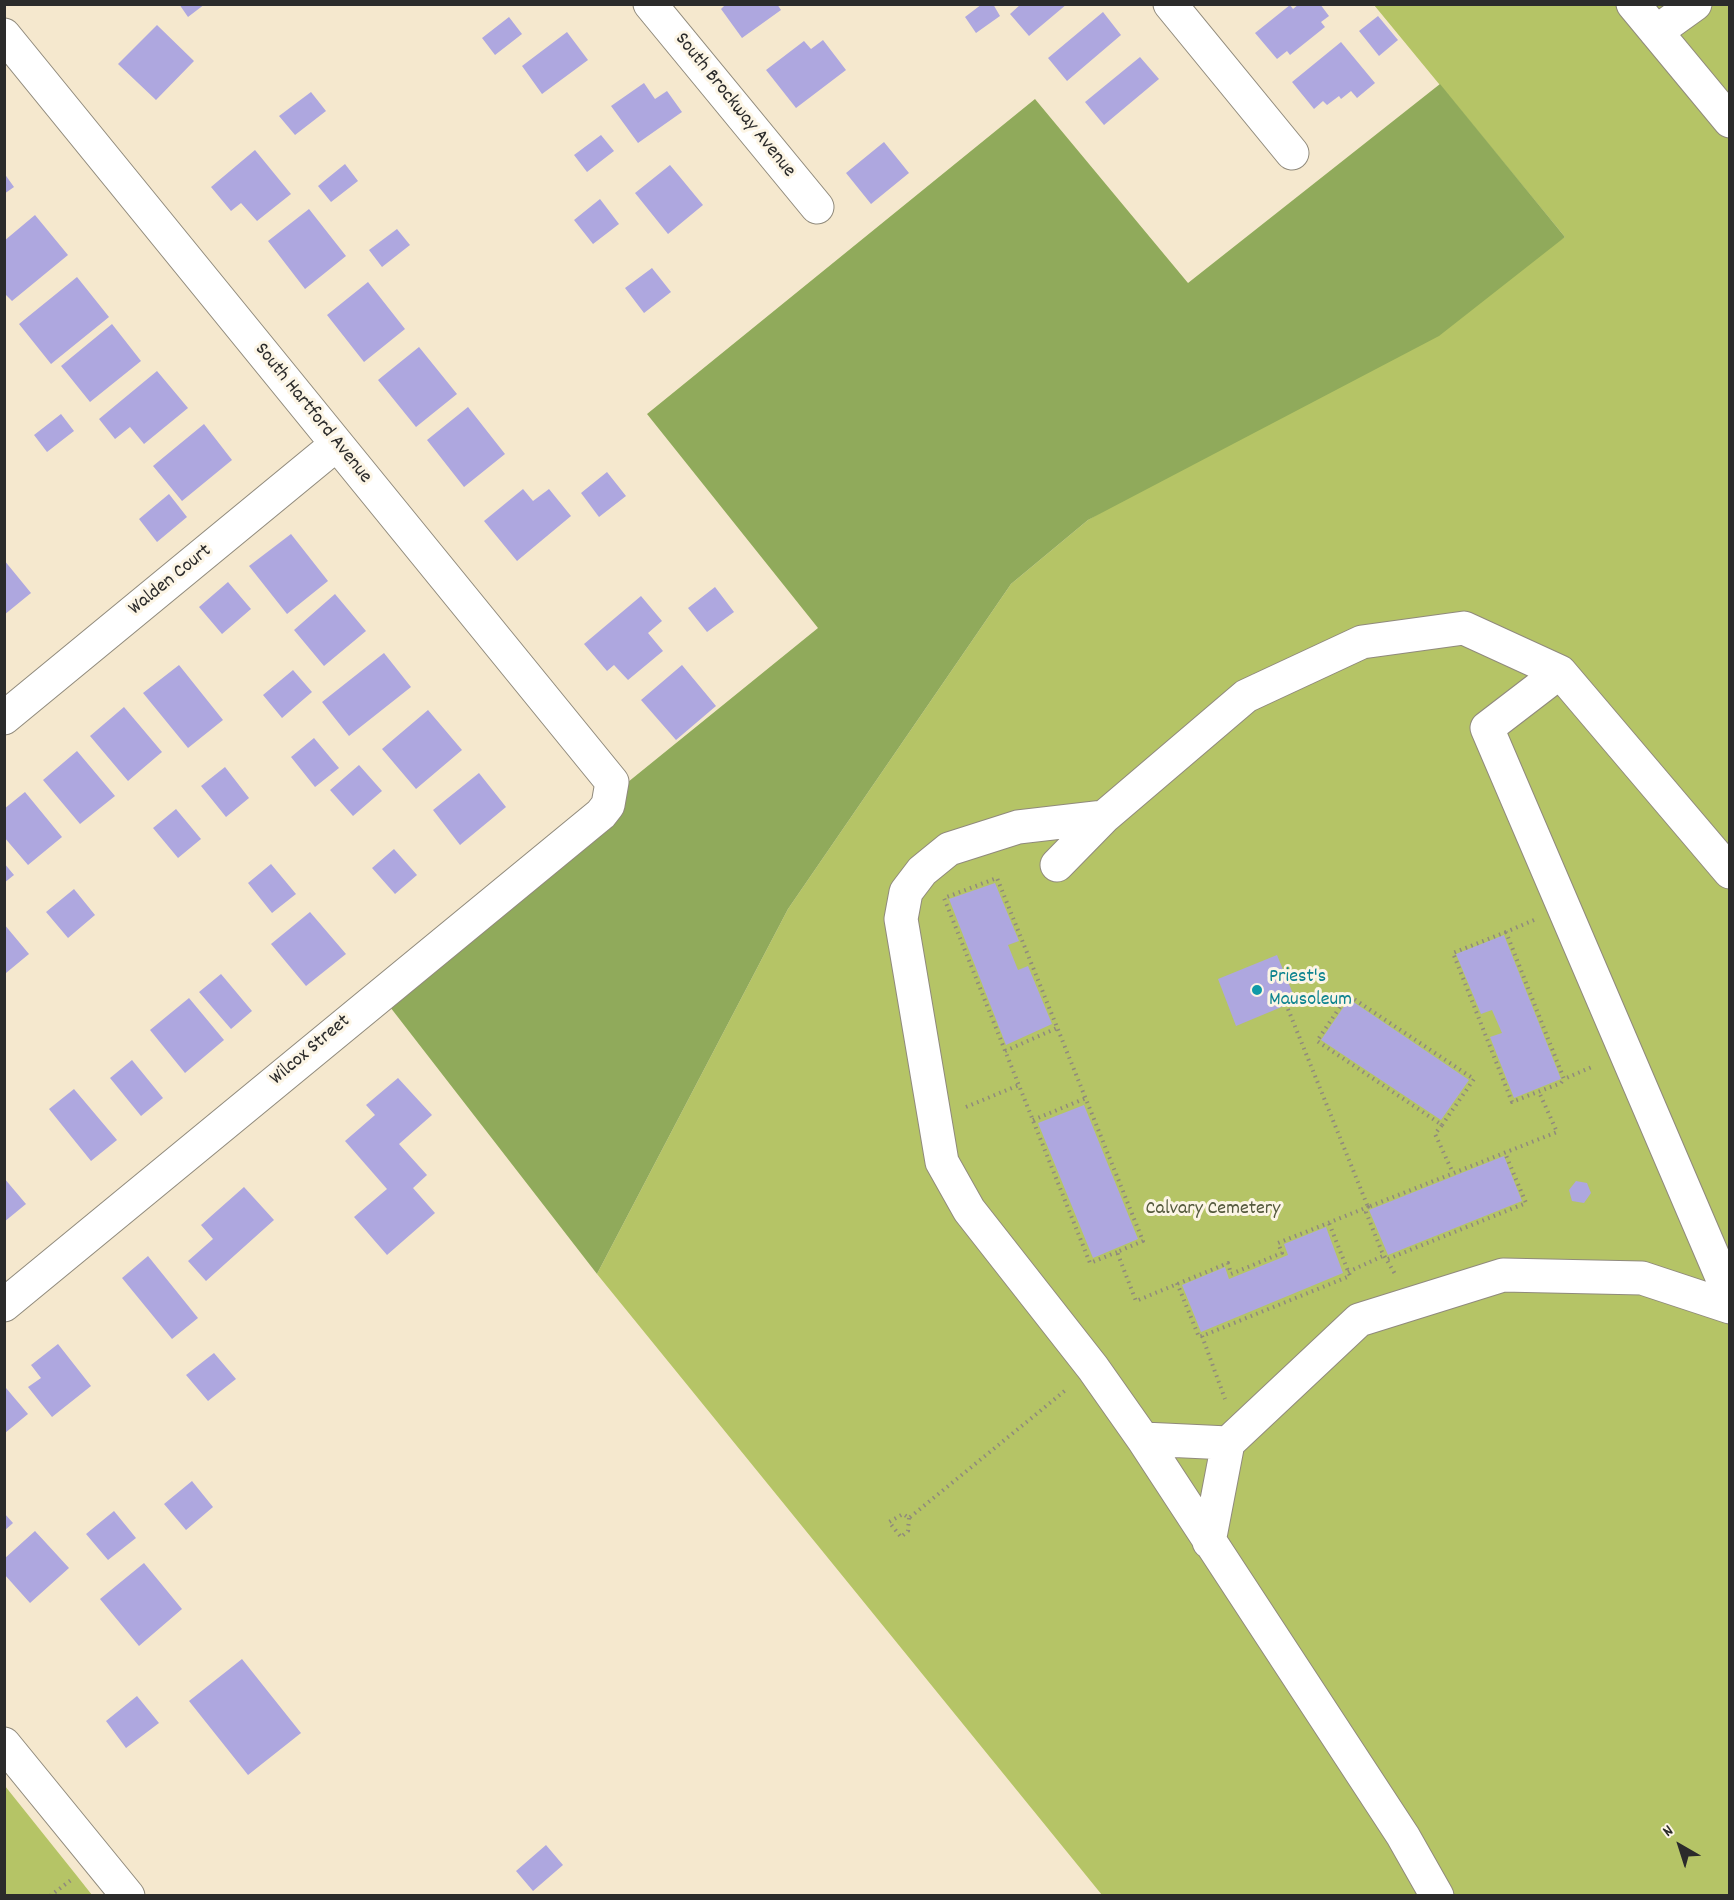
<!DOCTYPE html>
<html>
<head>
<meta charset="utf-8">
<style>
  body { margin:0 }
  #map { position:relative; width:1734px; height:1900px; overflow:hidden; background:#f5e8ce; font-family:Dekko,sans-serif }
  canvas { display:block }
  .frame { position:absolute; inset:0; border:6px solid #2b2b2b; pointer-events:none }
  .north { position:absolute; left:1650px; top:1816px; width:60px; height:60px; -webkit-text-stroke:4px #fcf5e5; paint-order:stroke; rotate:321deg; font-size:16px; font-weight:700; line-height:24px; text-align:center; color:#2b2b2b }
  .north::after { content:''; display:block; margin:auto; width:21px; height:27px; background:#2b2b2b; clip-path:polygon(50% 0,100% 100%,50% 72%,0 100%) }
</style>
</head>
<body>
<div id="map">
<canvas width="1734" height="1900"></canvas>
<div class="frame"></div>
<div class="north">N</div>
</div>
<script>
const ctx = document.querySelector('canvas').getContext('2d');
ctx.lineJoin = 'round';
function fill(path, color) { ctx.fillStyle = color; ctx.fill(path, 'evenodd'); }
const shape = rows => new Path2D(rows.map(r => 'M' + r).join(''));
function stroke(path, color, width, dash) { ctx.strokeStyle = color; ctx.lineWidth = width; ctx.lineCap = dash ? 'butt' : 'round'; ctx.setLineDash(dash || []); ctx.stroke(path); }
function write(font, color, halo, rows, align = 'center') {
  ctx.font = font + ' Dekko,sans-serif'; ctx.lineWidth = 6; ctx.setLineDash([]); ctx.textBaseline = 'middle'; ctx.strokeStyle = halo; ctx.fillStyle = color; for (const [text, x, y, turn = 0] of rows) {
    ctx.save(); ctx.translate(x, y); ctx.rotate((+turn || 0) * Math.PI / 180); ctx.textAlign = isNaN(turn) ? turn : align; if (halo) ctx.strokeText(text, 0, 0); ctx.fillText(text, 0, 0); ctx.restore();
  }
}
const green = shape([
  [1374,5,1729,5,1729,1895,1102,1895,597,1274,788,909,1011,584,1088,520,1565,237],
  [5,1786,77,1876,92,1895,5,1895]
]);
const forest = shape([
  [1440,84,1565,237,1439,336,1088,520,1011,584,788,909,597,1274,380,994,612,795,818,628,647,414,1035,99,1188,283]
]);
const building = shape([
  [179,4,205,4,188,17],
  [726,4,777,4,781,10,742,38,721,9],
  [982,4,993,4,1000,16,976,33,965,17],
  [1021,4,1067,4,1029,36,1010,14],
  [1299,4,1320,4,1329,16,1321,22,1325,27,1290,55,1287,51,1277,59,1255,33,1290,5,1293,9],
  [1103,12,1121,35,1067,81,1048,58],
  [1378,16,1398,40,1379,56,1359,31],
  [509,17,522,34,495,55,482,38],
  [157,25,194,61,156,100,118,64],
  [567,32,588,60,542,94,522,66],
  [823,40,846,70,796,108,766,70,804,41,811,49],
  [1341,42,1375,83,1357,98,1351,91,1341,99,1339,96,1327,105,1323,101,1314,109,1292,82],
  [1140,57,1159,79,1104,125,1085,102],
  [644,83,655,99,667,91,682,112,638,143,611,106],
  [311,92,326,111,295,135,279,116],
  [601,135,614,151,587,172,574,155],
  [884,142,909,173,871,204,846,173],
  [255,150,291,194,257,221,241,203,231,211,211,187],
  [345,164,358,181,331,202,318,186],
  [670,165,703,205,668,234,635,193],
  [4,173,14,187,4,194],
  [600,199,619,224,593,244,574,220],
  [309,209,346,256,305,289,268,241],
  [35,215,68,255,12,301,4,293,4,241],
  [397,229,410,245,382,267,369,250],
  [652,268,671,292,644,313,625,288],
  [77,277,109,317,51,364,19,324],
  [368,282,405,329,364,362,327,315],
  [112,324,141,361,90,402,61,366],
  [419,347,457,394,416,427,378,380],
  [157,371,188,408,144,444,130,427,115,439,99,419],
  [468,407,505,454,464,487,427,440],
  [61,414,74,431,47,452,34,435],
  [204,424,232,460,182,501,153,466],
  [607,472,626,496,599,517,581,493],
  [523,489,533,501,549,489,571,516,517,561,484,521],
  [169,494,187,517,157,542,139,519],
  [291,534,328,581,287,614,249,566],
  [4,560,31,593,4,615],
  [228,582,251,609,222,634,199,607],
  [715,587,734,612,707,632,688,608],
  [335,594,366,631,324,666,294,630],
  [641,596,662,621,648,633,663,651,628,680,614,665,607,671,584,644],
  [384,653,411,687,349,736,322,702],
  [179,665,223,720,188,748,143,693],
  [682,665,716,706,676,740,641,700],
  [293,670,312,692,282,718,263,695],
  [124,707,162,752,128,781,90,736],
  [428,710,462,750,416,789,382,749],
  [314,738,339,768,315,787,291,757],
  [77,751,115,796,80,824,43,780],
  [359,765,382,791,353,816,330,790],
  [225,767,249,798,226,817,201,786],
  [479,773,506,807,460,845,433,810],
  [25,792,62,837,28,865,4,837,4,809],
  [176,809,201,839,178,858,153,828],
  [394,849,417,875,395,894,372,868],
  [4,863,14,875,4,883],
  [271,864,296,894,272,913,248,883],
  [995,883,1019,941,1008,945,1018,970,1028,966,1052,1024,1006,1045,949,899],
  [74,889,95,915,68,938,46,912],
  [310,912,346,954,306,986,271,944],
  [4,924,29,954,6,973,4,971],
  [1504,935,1561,1079,1514,1098,1490,1037,1502,1033,1492,1010,1481,1014,1456,954],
  [1277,955,1296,1001,1236,1026,1218,979],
  [221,974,252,1011,231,1029,199,992],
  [189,998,224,1040,185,1073,150,1030],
  [1349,999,1469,1080,1441,1120,1321,1040],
  [132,1060,163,1098,141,1116,110,1078],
  [398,1078,432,1115,399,1144,427,1175,413,1188,435,1213,387,1255,354,1217,387,1189,345,1141,375,1115,366,1105],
  [74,1089,117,1140,91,1161,49,1109],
  [1084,1105,1138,1239,1093,1258,1038,1123],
  [1504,1156,1522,1201,1388,1255,1369,1210],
  [4,1178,26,1204,4,1222],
  [1576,1181,1587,1183,1591,1193,1584,1203,1572,1201,1569,1190],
  [244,1187,274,1220,206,1281,188,1261,213,1239,201,1225],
  [1326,1227,1343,1273,1201,1332,1182,1285,1225,1267,1229,1279,1288,1255,1284,1244],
  [148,1256,198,1318,172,1339,122,1278],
  [58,1344,91,1386,52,1417,28,1387,41,1378,31,1365],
  [214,1353,236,1379,208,1401,186,1375],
  [6,1388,28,1414,5,1433,5,1389],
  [192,1481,213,1507,186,1530,164,1504],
  [114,1511,136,1538,108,1560,86,1534],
  [4,1513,13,1523,4,1531],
  [35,1531,69,1568,30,1603,4,1574,4,1559],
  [144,1563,182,1609,139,1646,100,1599],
  [242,1659,301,1733,248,1775,189,1701],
  [137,1696,159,1723,126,1748,106,1721],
  [546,1845,563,1865,533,1891,516,1871]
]);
const path = shape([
  [1534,920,1506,932,1564,1079,1594,1066],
  [1506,932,1453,953,1512,1102,1561,1083,1564,1079],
  [1288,1009,1368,1207,1557,1132,1539,1092],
  [1005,1051,1057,1028],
  [966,1107,1019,1085],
  [1033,1120,1086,1098],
  [1442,1125,1474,1079,1348,995,1317,1041,1442,1125,1435,1134,1453,1173],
  [1117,1252,1090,1263,944,898,997,878,1143,1241,1117,1252,1136,1301,1228,1263,1231,1274,1282,1253,1278,1243,1368,1207,1366,1212,1382,1252,1395,1274],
  [1388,1259,1526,1203,1505,1153],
  [1348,1272,1385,1255],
  [1177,1283,1199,1337,1202,1336,1350,1276,1329,1223],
  [1202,1336,1225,1399],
  [909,1518,908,1531,901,1537,889,1522,903,1514,909,1518,1067,1389],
  [50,1896,71,1880]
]);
const minor = shape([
  [650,4,817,207],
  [1170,4,1292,153],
  [1633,4,1730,121],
  [1656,32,1695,4],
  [4,35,612,782,608,805,601,814,4,1305],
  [1560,672,1487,728,1730,1296],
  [4,718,337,444],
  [1104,817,1018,827,949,849,922,871,906,892,901,919,942,1162,969,1210,1093,1368,1143,1439,1403,1836,1437,1896],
  [1057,865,1104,817,1246,696,1362,642,1464,628,1560,672,1730,872],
  [1143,1439,1228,1443],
  [1209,1542,1228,1443,1359,1320,1503,1275,1642,1278,1730,1307],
  [4,1744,128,1896]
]);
const markers = [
  [1257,990,6,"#0f9aa8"]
];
const streetNames = [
  ["South Brockway Avenue",734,106,51],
  ["South Hartford Avenue",312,414,51],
  ["Walden Court",171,581,-39],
  ["Wilcox Street",311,1051,-40]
];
const cultureNames = [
  ["Priest's",1269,978],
  ["Mausoleum",1269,1001]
];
const parkNames = [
  ["Calvary Cemetery",1213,1210]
];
fill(green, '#b5c466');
fill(forest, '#90aa5b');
fill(building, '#aea7df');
stroke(minor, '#908a7c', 35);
stroke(path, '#908a7c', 4, [1.5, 4.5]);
stroke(minor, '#fff', 33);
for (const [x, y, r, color] of markers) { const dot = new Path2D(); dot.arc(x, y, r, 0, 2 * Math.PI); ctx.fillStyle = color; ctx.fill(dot); stroke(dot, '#fcf5e5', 2); }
write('20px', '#2b2b2b', '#fcf5e5', streetNames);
write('20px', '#0d838f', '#fcf5e5', cultureNames, 'left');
write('20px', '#54593d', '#fcf5e5', parkNames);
</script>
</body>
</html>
